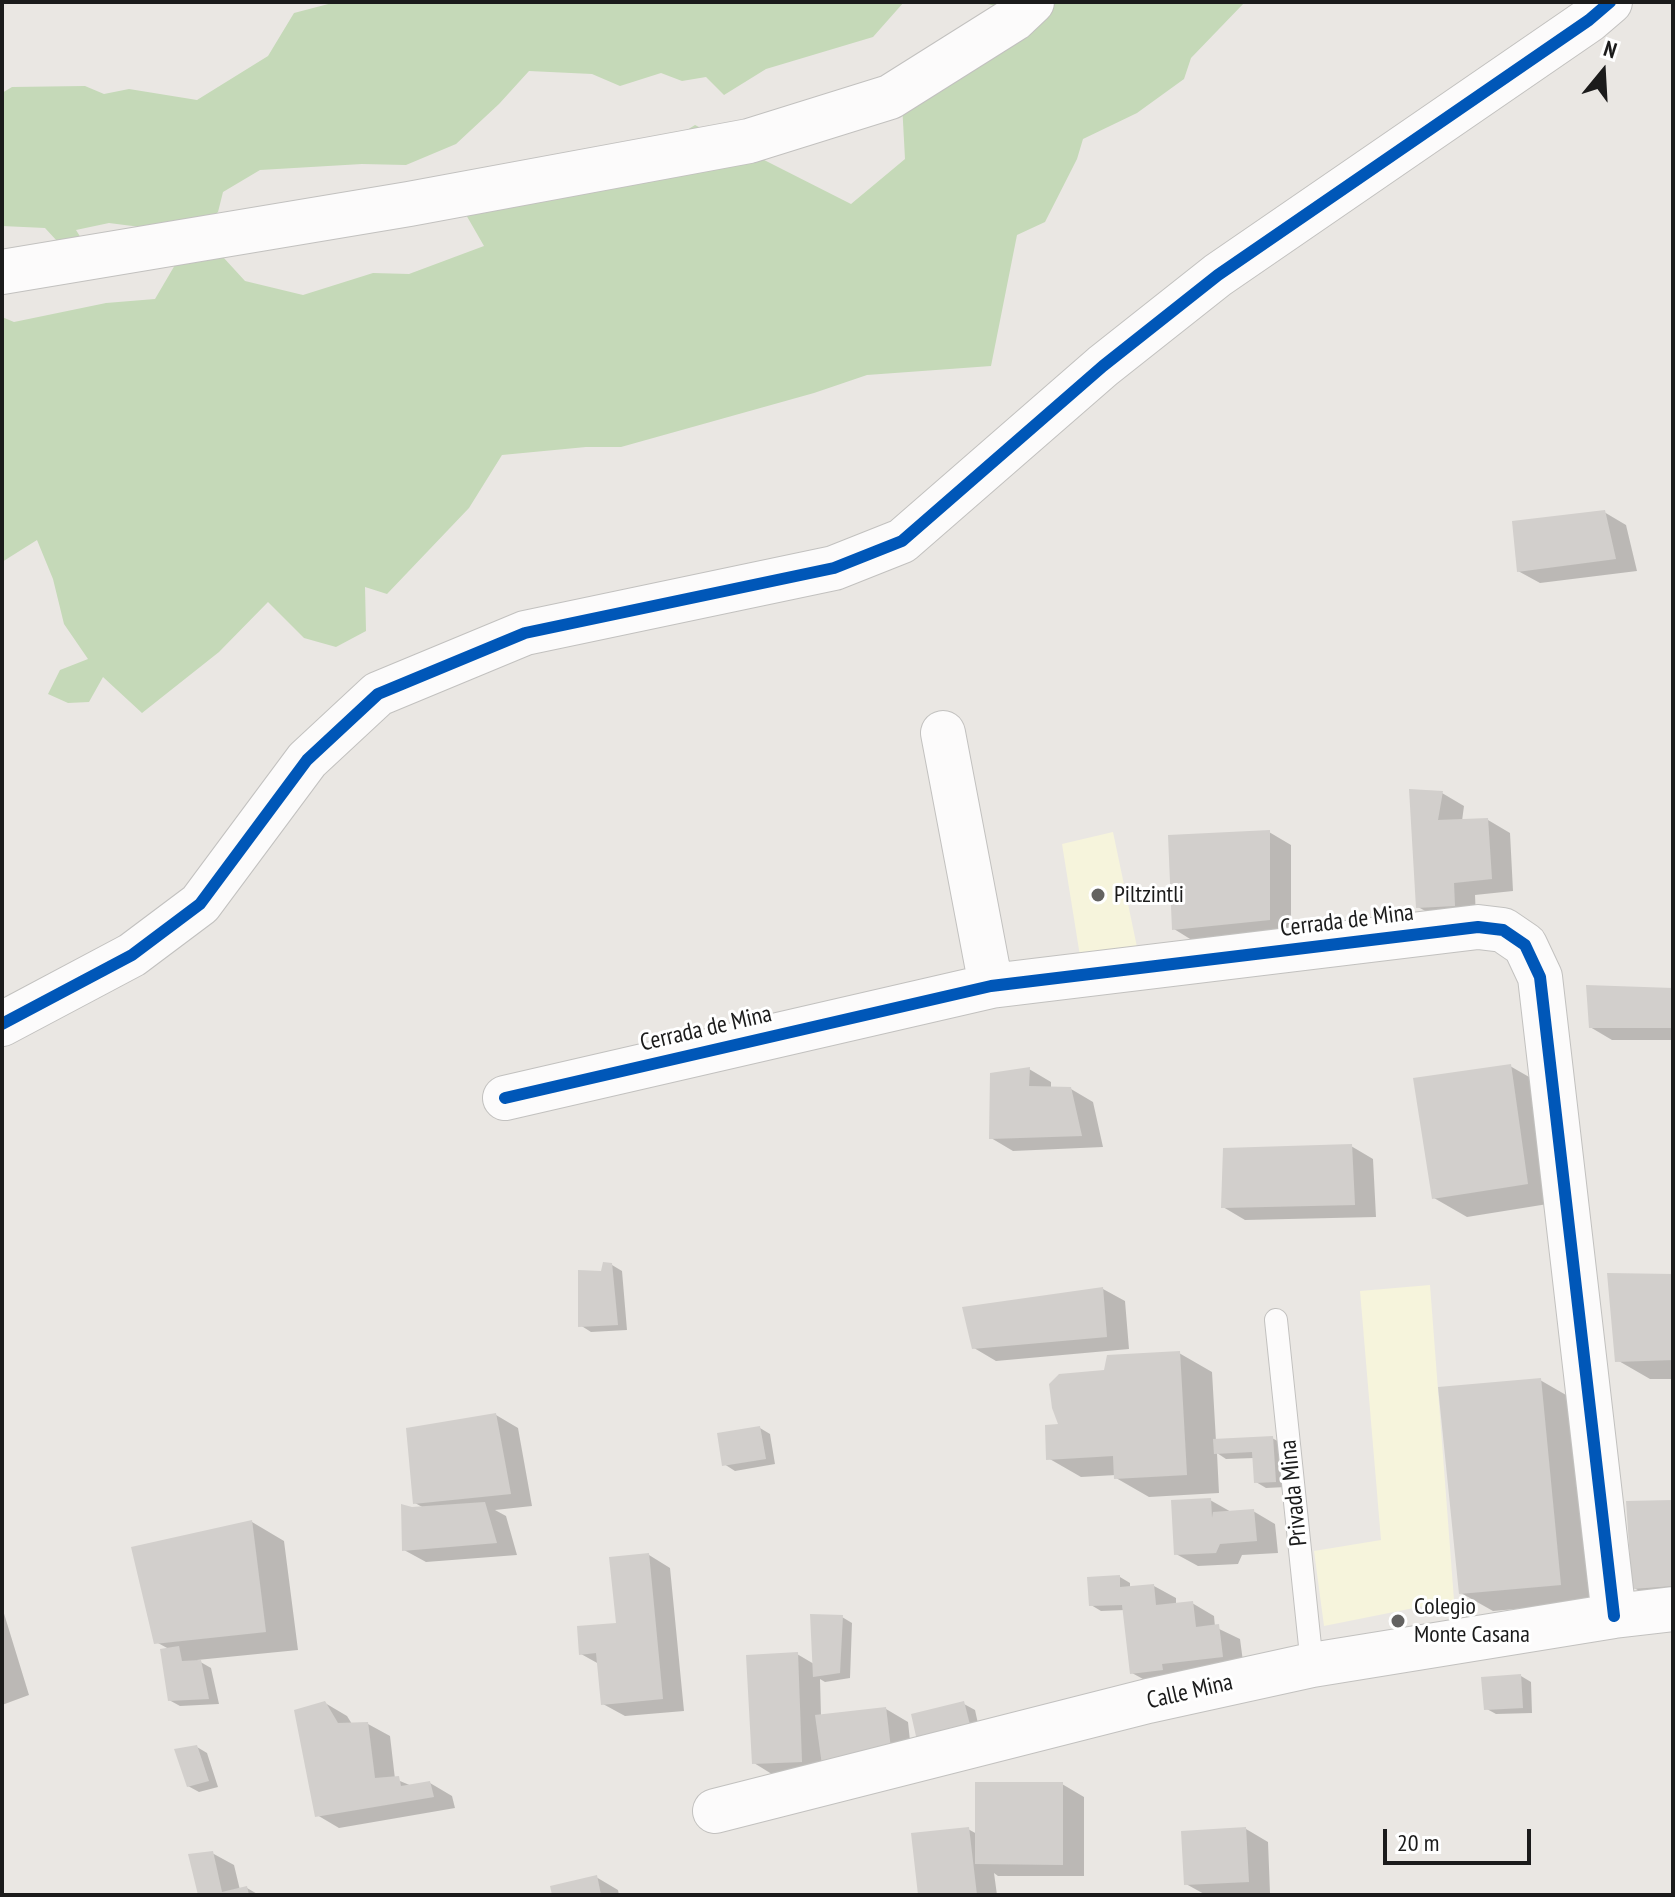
<!DOCTYPE html>
<html>
<head>
<meta charset="utf-8">
<style>
  body { margin:0 }
  #map { position:relative; width:1675px; height:1897px; overflow:hidden; background:#eae7e3; font-family:"PT Sans Narrow",sans-serif }
  canvas { display:block }
  .frame { position:absolute; inset:0; border:4px solid #1b1b1b; pointer-events:none }
  .north { position:absolute; left:1563px; top:32px; width:80px; height:80px; -webkit-text-stroke:6px #fff; paint-order:stroke; rotate:18deg; font-size:22px; font-weight:700; line-height:32px; text-align:center; color:#1b1b1b }
  .north::after { content:''; display:block; margin:auto; width:28px; height:36px; background:#1b1b1b; clip-path:polygon(50% 0,100% 100%,50% 72%,0 100%) }
  .scale { position:absolute; left:1383px; top:1829px; width:148px; height:36px; box-sizing:border-box; border:4px solid #1b1b1b; border-top:0; padding-left:10px; font-size:24px; line-height:28px; white-space:nowrap; color:#1b1b1b; -webkit-text-stroke:6px #fff; paint-order:stroke }
</style>
</head>
<body>
<div id="map">
<canvas width="1675" height="1897"></canvas>
<div class="frame"></div>
<div class="north">N</div>
<div class="scale">20 m</div>
</div>
<script>
const ctx = document.querySelector('canvas').getContext('2d');
ctx.lineJoin = 'round';
function fill(path, color) { ctx.fillStyle = color; ctx.fill(path, 'evenodd'); }
const shape = rows => new Path2D(rows.map(r => 'M' + r).join(''));
function stroke(path, color, width, dash) { ctx.strokeStyle = color; ctx.lineWidth = width; ctx.lineCap = dash ? 'butt' : 'round'; ctx.setLineDash(dash || []); ctx.stroke(path); }
function write(font, color, halo, rows, align = 'center') {
  ctx.font = font + ' "PT Sans Narrow",sans-serif'; ctx.lineWidth = 6; ctx.setLineDash([]); ctx.textBaseline = 'middle'; ctx.strokeStyle = halo; ctx.fillStyle = color; for (const [text, x, y, turn = 0] of rows) {
    ctx.save(); ctx.translate(x, y); ctx.rotate((+turn || 0) * Math.PI / 180); ctx.textAlign = isNaN(turn) ? turn : align; if (halo) ctx.strokeText(text, 0, 0); ctx.fillText(text, 0, 0); ctx.restore();
  }
}
const education = shape([
  [1113,832,1137,947,1080,956,1062,844],
  [1430,1285,1454,1600,1324,1626,1314,1551,1381,1540,1360,1291]
]);
const forest = shape([
  [336,2,904,2,873,37,766,69,724,95,706,77,682,81,661,73,620,86,592,74,529,71,499,104,456,144,406,165,362,164,260,170,223,192,218,212,195,234,109,223,76,230,89,251,82,268,45,228,2,226,2,93,12,87,85,86,104,94,129,89,197,100,268,56,294,13],
  [980,2,1245,2,1191,58,1184,79,1137,113,1083,139,1077,159,1045,222,1017,235,991,366,867,375,814,393,621,447,586,447,502,455,469,508,387,594,365,587,366,631,336,647,304,638,268,602,219,652,142,713,103,677,89,702,68,703,48,694,60,670,88,659,64,624,53,579,37,540,2,562,2,317,14,322,106,303,155,299,182,253,212,245,245,281,303,295,373,273,409,274,484,246,465,213,668,142,695,125,851,204,905,159,902,103,1007,9]
]);
const shadow = shape([
  [1604,512,1626,525,1637,571,1540,583,1518,571],
  [1442,793,1464,806,1462,821,1488,820,1510,833,1513,891,1475,895,1476,918,1440,919,1418,907],
  [1269,832,1291,845,1291,931,1195,942,1174,929],
  [1673,990,1673,1040,1612,1040,1590,1027],
  [1510,1066,1543,1085,1560,1202,1467,1217,1434,1198],
  [1029,1069,1051,1082,1051,1089,1071,1089,1093,1102,1103,1147,1013,1151,991,1138],
  [1351,1146,1373,1159,1376,1217,1245,1220,1223,1207],
  [612,1265,622,1271,627,1330,591,1332,580,1325,602,1273],
  [1673,1276,1673,1379,1650,1379,1617,1360],
  [1103,1289,1125,1301,1129,1349,996,1361,974,1348],
  [1179,1353,1212,1372,1216,1441,1272,1438,1283,1444,1286,1487,1266,1488,1256,1482,1254,1458,1226,1459,1217,1453,1219,1493,1149,1497,1116,1478,1116,1475,1081,1477,1048,1458,1061,1426,1106,1372],
  [1540,1380,1573,1399,1593,1602,1493,1611,1461,1593],
  [496,1415,518,1428,532,1506,495,1510,506,1516,517,1555,426,1562,404,1550,424,1508,415,1503],
  [760,1428,770,1434,775,1464,735,1471,724,1464],
  [1210,1500,1233,1513,1253,1511,1275,1524,1278,1553,1242,1555,1238,1564,1198,1566,1176,1554],
  [1673,1502,1673,1606,1667,1606,1634,1588],
  [252,1522,284,1541,298,1650,197,1660,211,1668,219,1704,180,1706,169,1700,169,1649,156,1642],
  [649,1555,670,1568,684,1711,625,1716,603,1704,599,1664,581,1654,618,1625],
  [1120,1577,1130,1583,1130,1588,1154,1586,1176,1598,1176,1605,1192,1603,1214,1616,1215,1627,1240,1639,1244,1669,1154,1685,1132,1673,1125,1610,1101,1611,1091,1605],
  [2,1607,29,1695,2,1705],
  [842,1617,852,1623,850,1678,825,1682,820,1679,821,1716,886,1709,908,1722,913,1769,775,1776,754,1763,797,1654,814,1664],
  [1521,1676,1531,1682,1532,1713,1496,1714,1485,1708],
  [325,1703,347,1716,352,1724,368,1724,390,1736,395,1779,412,1786,430,1783,452,1796,455,1808,339,1828,317,1815],
  [964,1704,975,1710,983,1746,933,1758],
  [197,1747,207,1753,218,1787,199,1792,188,1786],
  [1062,1784,1084,1797,1084,1876,998,1876,994,1873,997,1895,920,1895,968,1829,977,1834],
  [1246,1829,1268,1842,1270,1893,1206,1895,1186,1884],
  [212,1853,234,1865,240,1890,247,1888,259,1895,200,1895],
  [596,1877,618,1890,619,1895,554,1895]
]);
const building = shape([
  [1605,510,1616,559,1517,572,1512,521],
  [1409,789,1443,791,1438,820,1488,818,1492,879,1454,883,1455,906,1416,908],
  [1270,830,1270,920,1172,930,1168,835],
  [1586,985,1673,988,1673,1028,1589,1028],
  [1511,1064,1528,1184,1432,1199,1413,1078],
  [1030,1067,1029,1086,1071,1087,1082,1136,989,1139,990,1073],
  [1352,1144,1355,1205,1221,1208,1223,1148],
  [603,1262,612,1263,618,1325,578,1327,578,1270,601,1271],
  [1607,1273,1673,1274,1673,1360,1615,1362],
  [1103,1287,1107,1337,972,1349,962,1307],
  [1180,1351,1187,1475,1114,1479,1113,1456,1046,1460,1045,1425,1058,1424,1052,1408,1049,1384,1059,1374,1104,1370,1107,1355],
  [1541,1378,1561,1585,1459,1594,1438,1387],
  [496,1413,511,1494,413,1504,406,1428],
  [760,1426,766,1459,722,1466,717,1433],
  [1273,1436,1276,1482,1254,1483,1252,1452,1214,1454,1213,1439],
  [1211,1498,1212,1518,1213,1512,1254,1509,1257,1541,1220,1544,1216,1553,1174,1555,1171,1500],
  [1673,1500,1673,1586,1632,1589,1626,1501],
  [485,1502,497,1543,402,1551,401,1504,412,1507],
  [252,1520,266,1632,154,1644,131,1547],
  [649,1553,663,1699,601,1705,596,1653,579,1655,577,1626,616,1623,609,1557],
  [1120,1575,1120,1587,1154,1584,1156,1605,1193,1601,1196,1627,1219,1624,1223,1657,1162,1664,1163,1670,1130,1674,1122,1605,1089,1606,1087,1577],
  [810,1614,843,1615,840,1673,813,1677],
  [179,1646,182,1661,201,1660,209,1699,168,1701,160,1649],
  [798,1652,802,1762,752,1764,746,1655],
  [1521,1674,1523,1708,1484,1710,1481,1677],
  [325,1701,338,1723,368,1722,375,1778,399,1776,401,1786,430,1781,434,1797,315,1817,294,1710],
  [964,1701,974,1741,920,1754,911,1714],
  [886,1707,892,1757,822,1765,815,1715],
  [197,1745,209,1781,187,1787,174,1749],
  [975,1782,1063,1782,1063,1865,975,1864],
  [969,1827,977,1895,918,1895,911,1833],
  [1246,1827,1249,1882,1184,1885,1181,1831],
  [213,1851,222,1892,247,1886,249,1895,198,1895,188,1854],
  [597,1875,601,1895,552,1895,550,1886]
]);
const service = shape([
  [1276,1320,1312,1665]
]);
const minor = shape([
  [943,733,991,986],
  [2,1024,132,955,200,904,307,760,378,694,525,633,834,568,902,541,1103,366,1218,275,1589,20,1610,2],
  [505,1098,991,986,1478,927,1503,930,1525,945,1540,977,1614,1616],
  [715,1811,1148,1701,1312,1665,1614,1616,1673,1609]
]);
const tertiary = shape([
  [2,272,409,204,749,141,890,97,1014,19,1032,2]
]);
const cycleway = shape([
  [2,1024,132,955,200,904,307,760,378,694,525,633,834,568,902,541,1103,366,1218,275,1589,20,1610,2],
  [505,1098,991,986,1478,927,1503,930,1525,945,1540,977,1614,1616]
]);
const markers = [
  [1098,895,8,"#636261"],
  [1398,1621,8,"#636261"]
];
const poiNames = [
  ["Piltzintli",1114,895],
  ["Colegio",1414,1607],
  ["Monte Casana",1414,1635]
];
const streetNames = [
  ["Cerrada de Mina",1347,921,-7],
  ["Cerrada de Mina",706,1029,-13],
  ["Privada Mina",1294,1493,-96],
  ["Calle Mina",1190,1692,-13]
];
fill(education, '#f6f4dc');
fill(forest, '#c5d9b8');
fill(shadow, '#0003');
fill(building, '#d2cfcc');
stroke(service, '#c2c1bf', 24);
stroke(minor, '#c2c1bf', 46);
stroke(tertiary, '#c2c1bf', 46);
stroke(service, '#fcfbfb', 22);
stroke(minor, '#fcfbfb', 44);
stroke(tertiary, '#fcfbfb', 44);
stroke(cycleway, '#0057b8', 12);
for (const [x, y, r, color] of markers) { const dot = new Path2D(); dot.arc(x, y, r, 0, 2 * Math.PI); ctx.fillStyle = color; ctx.fill(dot); stroke(dot, '#fff', 3); }
write('24px', '#1b1b1b', '#fff', poiNames, 'left');
write('24px', '#1b1b1b', '#fff', streetNames);
</script>
</body>
</html>
